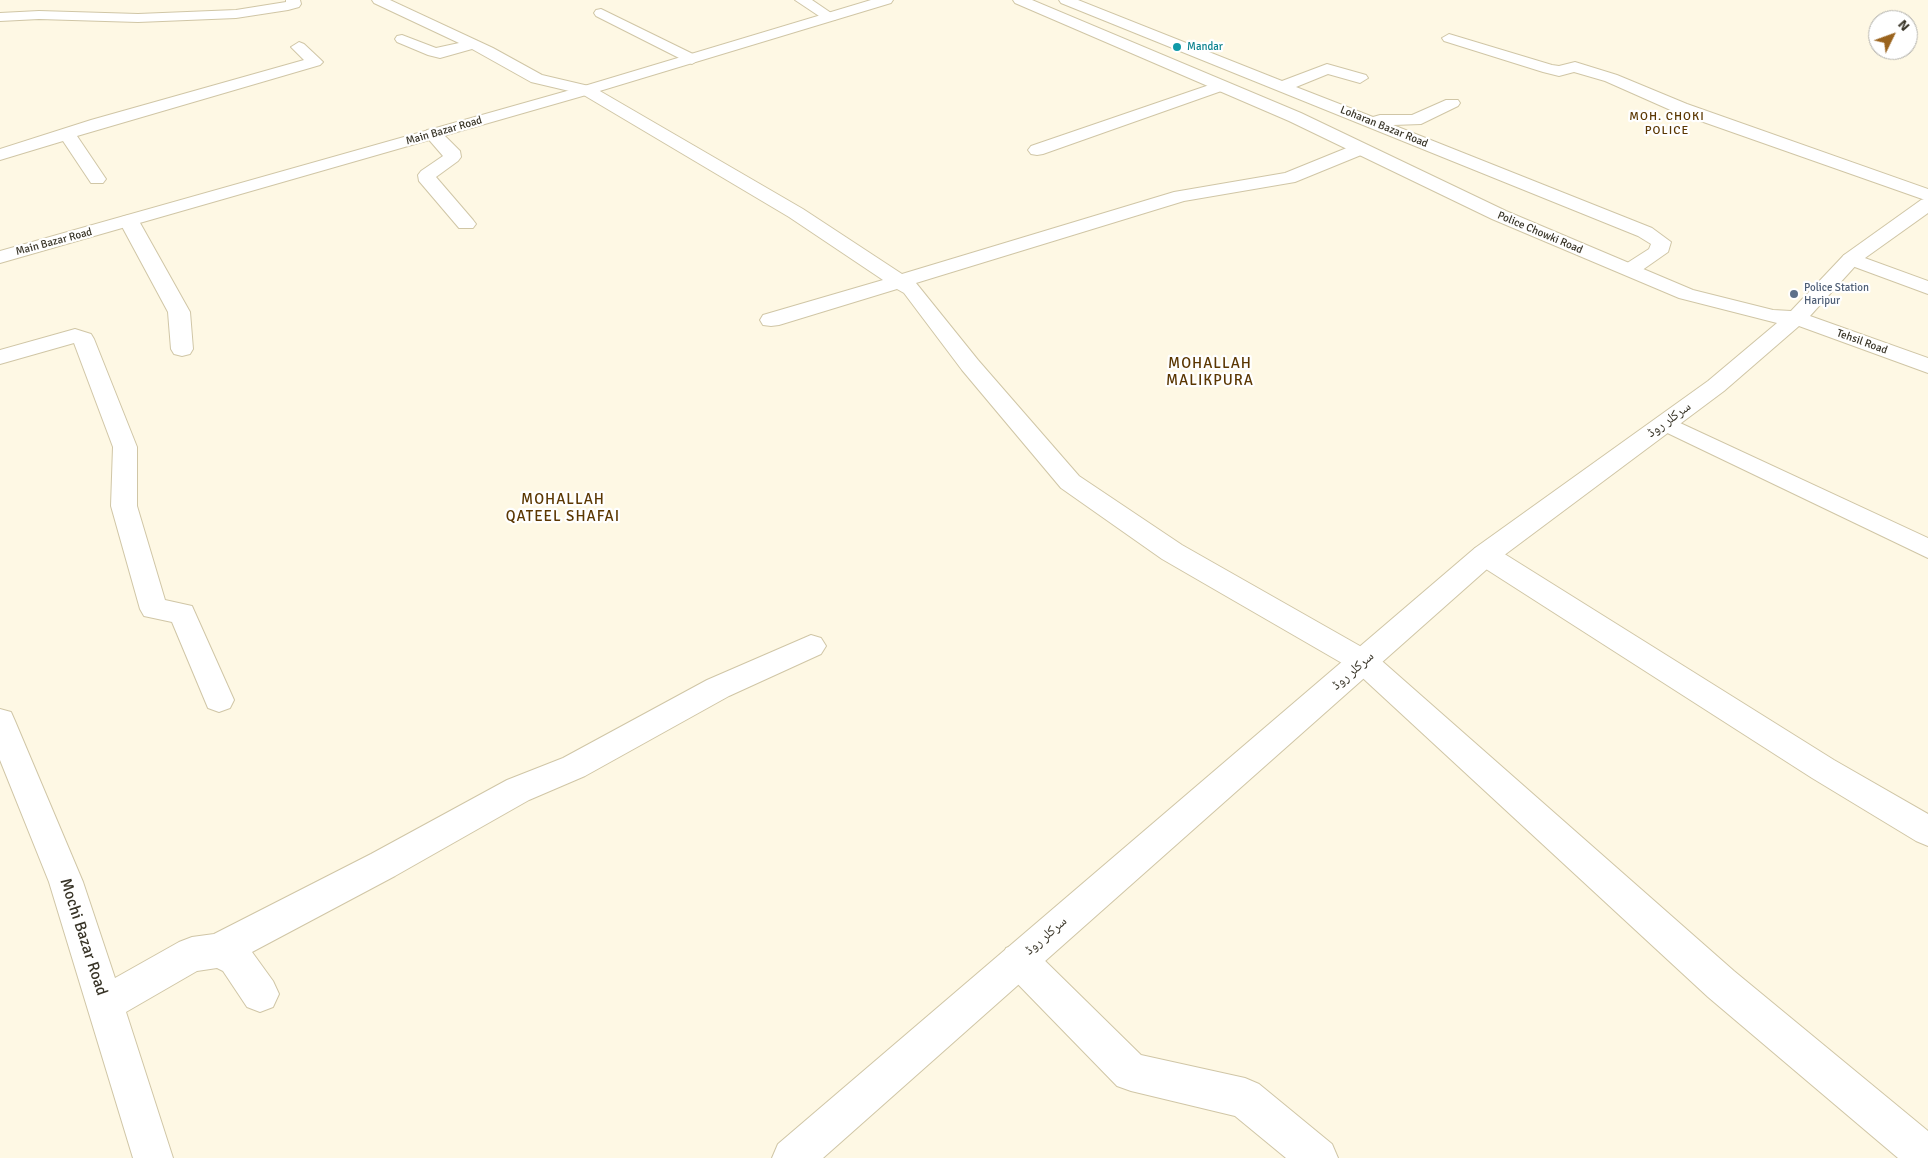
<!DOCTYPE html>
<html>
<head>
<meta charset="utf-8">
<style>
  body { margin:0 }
  #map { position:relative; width:1928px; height:1158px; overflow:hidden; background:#fef8e4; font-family:Signika,sans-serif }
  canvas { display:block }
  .north { position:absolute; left:1868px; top:10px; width:50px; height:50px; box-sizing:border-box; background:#fff; border:1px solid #afaea9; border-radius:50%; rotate:48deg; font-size:14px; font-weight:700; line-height:20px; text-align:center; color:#383427 }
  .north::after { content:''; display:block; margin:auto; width:18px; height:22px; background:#9a631d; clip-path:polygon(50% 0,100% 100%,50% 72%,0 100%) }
</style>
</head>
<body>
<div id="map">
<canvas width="1928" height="1158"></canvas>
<div class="north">N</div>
</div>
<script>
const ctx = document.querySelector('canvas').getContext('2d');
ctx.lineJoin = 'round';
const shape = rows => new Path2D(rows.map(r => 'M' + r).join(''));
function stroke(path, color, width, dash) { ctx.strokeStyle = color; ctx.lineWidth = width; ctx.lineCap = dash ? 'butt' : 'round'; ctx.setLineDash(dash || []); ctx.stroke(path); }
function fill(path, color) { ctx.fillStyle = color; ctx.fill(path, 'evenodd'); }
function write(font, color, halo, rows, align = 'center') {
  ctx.font = font + ' Signika,"Noto Naskh Arabic",sans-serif'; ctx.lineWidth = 4.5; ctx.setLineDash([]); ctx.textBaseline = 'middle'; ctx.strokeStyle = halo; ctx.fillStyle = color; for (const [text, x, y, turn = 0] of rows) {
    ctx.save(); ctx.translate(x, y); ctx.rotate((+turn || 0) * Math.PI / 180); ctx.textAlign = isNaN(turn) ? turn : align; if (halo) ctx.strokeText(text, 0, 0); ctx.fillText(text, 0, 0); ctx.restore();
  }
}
const street = shape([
  [286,0,300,0,301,4,299,7,288,10,236,18,138,22,39,19,0,21,0,13,39,11,138,14,236,10,286,2,286,0],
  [372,0,390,0,493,48,542,75,593,87,803,209,902,274,1174,192,1285,173,1354,145,1366,145,1369,149,1366,153,1295,182,1184,201,916,283,978,360,1079,476,1182,545,1374,654,1734,971,1928,1131,1928,1158,1898,1158,1708,997,1354,670,1162,559,1061,488,962,370,904,293,897,289,779,325,771,326,763,325,760,320,763,315,883,280,789,217,582,94,531,82,472,49,440,58,428,55,397,42,395,39,397,36,402,35,436,48,459,43,374,3,372,0],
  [795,0,812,0,837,17,835,20,825,20,795,0],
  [1059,0,1078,0,1282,81,1327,64,1366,75,1368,78,1360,83,1328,74,1296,87,1373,117,1380,115,1412,115,1446,100,1458,100,1460,103,1458,106,1421,124,1393,125,1652,228,1671,242,1668,252,1638,273,1631,275,1624,273,1621,269,1624,265,1649,249,1651,244,1638,236,1061,3,1059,0],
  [601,9,697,56,700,59,692,64,687,62,596,16,594,13,596,10,601,9],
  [1449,34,1552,65,1559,66,1575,62,1617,75,1687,104,1928,189,1928,201,1675,112,1605,81,1574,72,1559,76,1543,72,1444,41,1442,38,1449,34],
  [299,42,304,44,320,59,323,62,320,65,77,136,106,179,103,183,91,183,63,141,0,160,0,149,91,120,304,60,291,47,299,42],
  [1221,81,1229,86,1227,89,1043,154,1037,155,1031,154,1028,150,1031,146,1221,81],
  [433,129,439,130,460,151,461,157,458,161,436,177,473,220,476,224,473,228,459,228,419,181,418,175,421,171,443,156,424,134,427,130,433,129],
  [129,215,136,217,139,221,190,312,193,349,190,354,182,356,174,354,171,349,168,312,119,221,122,217,129,215],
  [1851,253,1928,281,1928,294,1844,263,1841,259,1844,255,1851,253],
  [75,329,91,334,94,339,137,447,137,506,165,600,192,606,234,700,230,708,219,712,208,708,172,622,144,616,140,609,111,506,113,447,74,343,0,364,0,350,75,329],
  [1665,416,1928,538,1928,558,1657,428,1653,423,1657,418,1665,416],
  [1485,546,1495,548,1834,760,1928,814,1928,846,1916,841,1812,778,1475,562,1472,555,1475,548,1485,546],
  [811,635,821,638,826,646,821,654,729,696,585,776,529,800,395,876,252,952,273,981,279,994,273,1007,260,1012,247,1007,223,971,217,968,197,971,126,1012,173,1158,133,1158,49,882,0,760,0,709,11,712,15,721,83,882,115,978,179,942,192,937,214,934,371,854,507,780,563,758,707,680,811,635],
  [1019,943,1032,948,1141,1055,1245,1078,1259,1084,1332,1144,1338,1158,1286,1158,1235,1116,1131,1091,1117,1086,1006,972,1001,960,1006,948,1019,943]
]);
const secondary = shape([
  [871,0,893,0,891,3,593,93,0,263,0,251,581,87,871,0],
  [1013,0,1032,0,1301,113,1506,211,1693,290,1773,310,1791,311,1844,255,1921,200,1928,198,1928,213,1858,263,1810,316,1928,358,1928,373,1799,326,1724,391,1495,562,823,1158,772,1158,778,1144,1475,548,1708,381,1777,323,1679,298,1492,219,1289,121,1015,3,1013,0]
]);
const markers = [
  [1177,47,5,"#0f9aa8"],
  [1794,294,5,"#5c6f8a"]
];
const farCulturenames = [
  ["Mandar",1187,47]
];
const farStreetnames = [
  ["Loharan Bazar Road",1384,127,22],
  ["Main Bazar Road",444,131,-16],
  ["Police Chowki Road",1540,233,23],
  ["Main Bazar Road",54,242,-15],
  ["Tehsil Road",1862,342,20]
];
const farServicenames = [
  ["Police Station",1804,288],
  ["Haripur",1804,301]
];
const farNeighbourhoodnames = [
  ["MOH. CHOKI",1667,117],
  ["POLICE",1667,131]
];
const streetNames = [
  ["سرکلر روڈ",1669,420,-36],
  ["سرکلر روڈ",1353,671,-41],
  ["سرکلر روڈ",1046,936,-41]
];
const neighbourhoodNames = [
  ["MOHALLAH",1210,364],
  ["MALIKPURA",1210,381],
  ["MOHALLAH",563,500],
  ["QATEEL SHAFAI",563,517]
];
const nearStreetnames = [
  ["Mochi Bazar Road",83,937,72]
];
stroke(street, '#d0c6a6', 2);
stroke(secondary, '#d0c6a6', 2);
fill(street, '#fff');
fill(secondary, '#fff');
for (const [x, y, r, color] of markers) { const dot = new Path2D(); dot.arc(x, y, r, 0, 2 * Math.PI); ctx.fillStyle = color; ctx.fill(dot); stroke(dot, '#fff', 2); }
write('11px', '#0d838f', '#fff', farCulturenames, 'left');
write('11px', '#383427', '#fff', farStreetnames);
write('11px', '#4e5e75', '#fff', farServicenames, 'left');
ctx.letterSpacing = '1px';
write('12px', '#5b3702', '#fff', farNeighbourhoodnames);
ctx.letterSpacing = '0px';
write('14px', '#383427', '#fff', streetNames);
ctx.letterSpacing = '1px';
write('15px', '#5b3702', '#fff', neighbourhoodNames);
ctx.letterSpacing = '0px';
write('16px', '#383427', '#fff', nearStreetnames);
</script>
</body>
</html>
